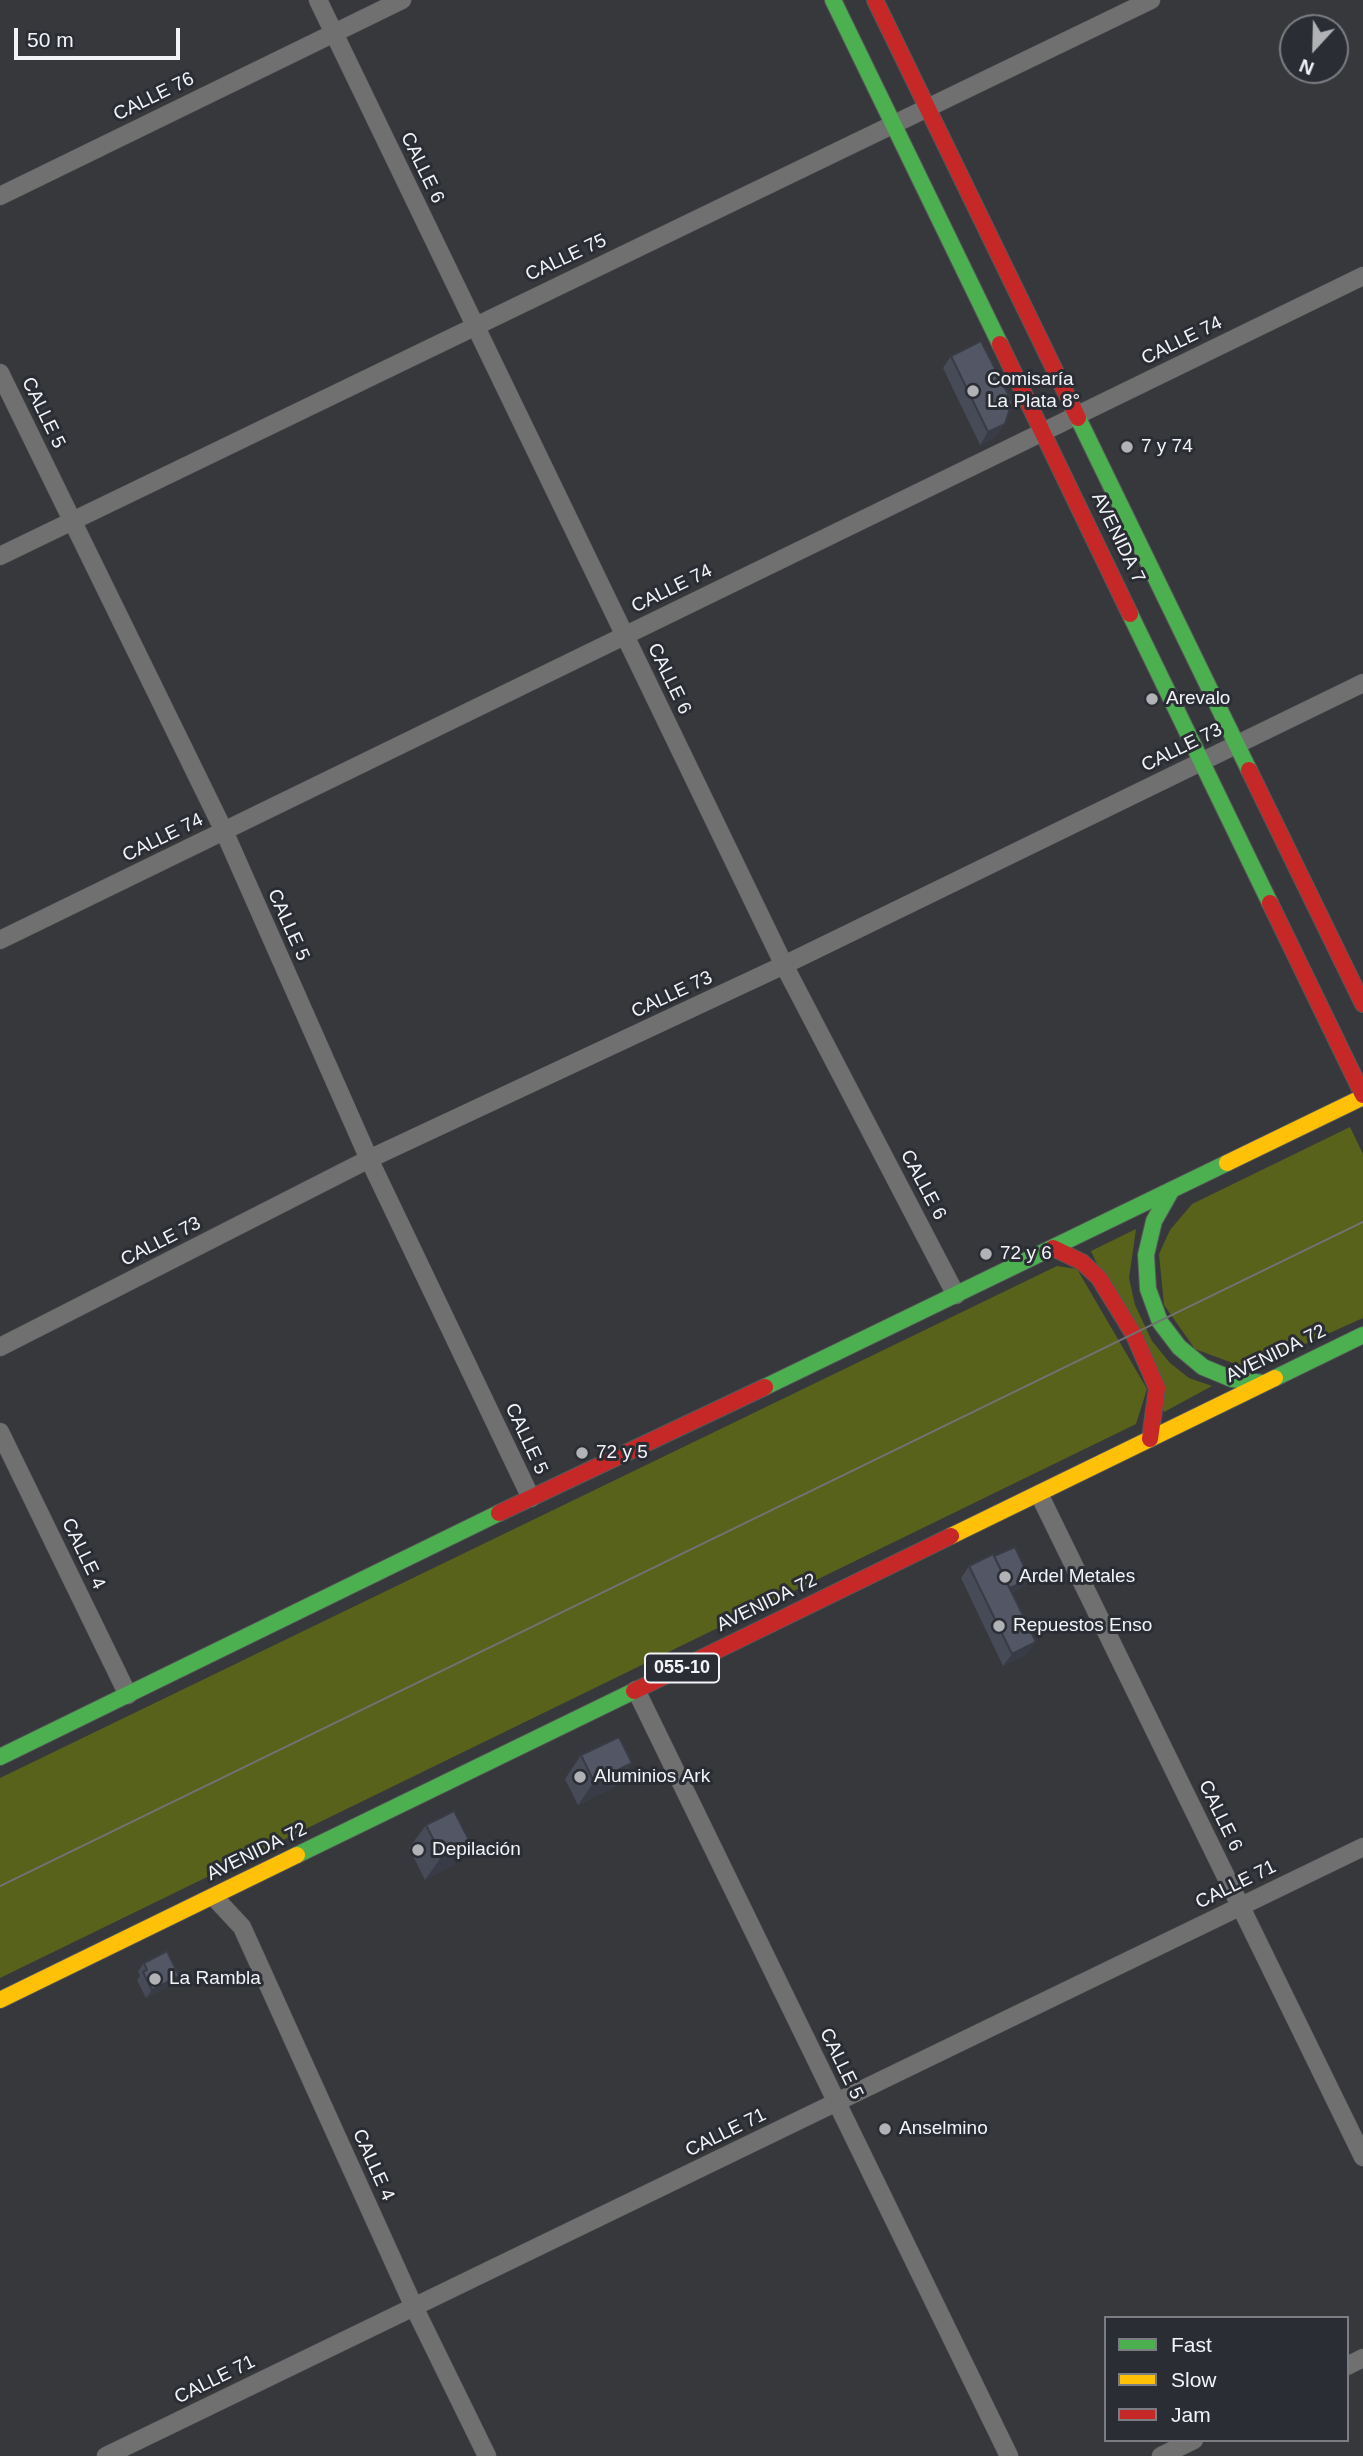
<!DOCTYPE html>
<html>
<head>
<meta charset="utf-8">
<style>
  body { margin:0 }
  #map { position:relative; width:1363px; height:2456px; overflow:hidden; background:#37383c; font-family:Arial,sans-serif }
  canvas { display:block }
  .legend { position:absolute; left:1104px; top:2316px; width:245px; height:126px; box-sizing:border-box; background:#2b2d34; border:2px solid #7b7d82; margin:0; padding:9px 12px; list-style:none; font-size:21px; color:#f3f4f8 }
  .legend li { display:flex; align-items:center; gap:14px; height:35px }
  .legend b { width:35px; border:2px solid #7b7d82 }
  .north { position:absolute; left:1279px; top:14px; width:70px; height:70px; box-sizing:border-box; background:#2b2d34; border:2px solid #7b7d82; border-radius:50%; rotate:202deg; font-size:19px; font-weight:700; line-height:28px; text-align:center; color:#f3f4f8 }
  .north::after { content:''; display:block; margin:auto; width:24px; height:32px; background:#b1b2b6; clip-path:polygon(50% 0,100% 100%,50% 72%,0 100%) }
  .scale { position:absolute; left:14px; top:28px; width:166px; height:32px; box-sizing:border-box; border:4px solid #f3f4f8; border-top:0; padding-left:9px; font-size:21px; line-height:24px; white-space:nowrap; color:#f3f4f8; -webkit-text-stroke:5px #2b2d34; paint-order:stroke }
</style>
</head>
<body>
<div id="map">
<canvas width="1363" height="2456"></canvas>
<ul class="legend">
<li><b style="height:9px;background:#4caf50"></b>Fast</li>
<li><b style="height:9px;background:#ffc107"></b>Slow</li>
<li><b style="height:9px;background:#c62828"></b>Jam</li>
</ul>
<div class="north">N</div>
<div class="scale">50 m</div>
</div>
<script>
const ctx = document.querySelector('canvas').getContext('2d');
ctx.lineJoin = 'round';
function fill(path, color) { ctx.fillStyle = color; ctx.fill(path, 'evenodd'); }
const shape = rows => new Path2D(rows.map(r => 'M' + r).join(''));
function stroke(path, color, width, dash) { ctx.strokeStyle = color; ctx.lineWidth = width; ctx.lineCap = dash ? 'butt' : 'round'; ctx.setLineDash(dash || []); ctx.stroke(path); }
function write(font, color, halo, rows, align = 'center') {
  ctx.font = font + ' Arial,sans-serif'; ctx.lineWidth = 6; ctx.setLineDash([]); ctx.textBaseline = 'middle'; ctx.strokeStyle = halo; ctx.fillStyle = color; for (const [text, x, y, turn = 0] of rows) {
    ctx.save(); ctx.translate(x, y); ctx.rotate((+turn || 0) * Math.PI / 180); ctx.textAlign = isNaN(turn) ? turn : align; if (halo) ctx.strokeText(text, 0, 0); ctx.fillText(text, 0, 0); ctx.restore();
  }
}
const green = shape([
  [1350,1127,1363,1154,1363,1318,1261,1364,1238,1365,1195,1349,1164,1305,1159,1254,1170,1230,1192,1204],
  [1136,1229,1129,1278,1135,1305,1152,1341,1170,1363,1189,1378,1212,1386,1164,1412,1091,1251],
  [1057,1266,1077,1269,1147,1389,1136,1424,0,1978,0,1778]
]);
const street = shape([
  [318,0,784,965,956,1295],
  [0,196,402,0],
  [0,373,224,831,369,1159,531,1498],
  [0,556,1151,0],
  [0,940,1363,276],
  [0,1347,369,1159,784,965,1363,683],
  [0,1432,128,1695],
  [1039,1494,1363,2157],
  [636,1690,1009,2456],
  [214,1897,242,1927,414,2307,487,2456],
  [1347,2366,1363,2358],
  [106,2456,1363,1847],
  [1161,2456,1194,2440]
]);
const fast = shape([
  [833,0,1000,344],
  [1078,418,1249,770],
  [1130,614,1270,903],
  [1171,1191,1154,1221,1146,1255,1148,1289,1160,1322,1179,1347,1203,1367,1232,1379,1263,1383],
  [1275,1378,1363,1335],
  [765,1387,1227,1163],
  [0,1757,499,1513],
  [297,1855,634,1691]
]);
const slow = shape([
  [1227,1163,1363,1097],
  [951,1536,1275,1378],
  [0,2000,297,1855]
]);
const jam = shape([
  [875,0,1078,418],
  [1000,344,1130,614],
  [1249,770,1363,1004],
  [1270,903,1363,1095],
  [1053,1248,1082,1262,1099,1278,1134,1335,1157,1388,1150,1439],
  [499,1513,765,1387],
  [634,1691,951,1536]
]);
const tram = shape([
  [0,1886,1363,1222]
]);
const wall = shape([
  [951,356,996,437,980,445,943,368],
  [994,1556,1030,1579,1024,1587,1012,1593,1027,1654,1003,1666,961,1578,969,1566],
  [581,1755,616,1786,578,1805,565,1779],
  [426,1825,454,1865,425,1880,409,1848],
  [144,1963,174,1984,146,1998,137,1980,140,1976,138,1971]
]);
const shadedWall = shape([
  [1005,424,996,437,980,445,988,432],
  [1030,1579,1024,1587,1000,1599,1006,1590],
  [1036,1642,1027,1654,1003,1666,1012,1654],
  [632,1763,616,1786,578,1805,594,1782],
  [470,1842,454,1865,425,1880,442,1856],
  [179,1976,174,1984,146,1998,152,1990]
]);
const building = shape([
  [981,341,1012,402,1005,424,988,432,951,356,981,341],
  [1015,1547,1030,1579,1010,1588,994,1556,1015,1547],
  [993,1554,1036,1642,1012,1654,969,1566,993,1554],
  [619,1737,632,1763,594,1782,581,1755,619,1737],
  [454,1811,470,1842,442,1856,426,1825,454,1811],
  [167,1951,179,1976,152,1990,143,1972,147,1970,144,1963,167,1951]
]);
const markers = [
  [973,391,7,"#b1b2b6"],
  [1127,447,7,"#b1b2b6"],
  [1152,699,7,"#b1b2b6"],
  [986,1254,7,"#b1b2b6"],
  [582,1453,7,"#b1b2b6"],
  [1005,1577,7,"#b1b2b6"],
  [999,1626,7,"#b1b2b6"],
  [580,1777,7,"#b1b2b6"],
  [418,1850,7,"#b1b2b6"],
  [155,1979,7,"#b1b2b6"],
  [885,2129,7,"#b1b2b6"]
];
const shields = [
  [682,1668,74]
];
const shieldNames = [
  ["055-10",682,1668]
];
const streetNames = [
  ["CALLE 76",154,97,-26],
  ["CALLE 6",422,168,64],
  ["CALLE 75",566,258,-25],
  ["CALLE 74",1182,341,-26],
  ["CALLE 5",43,413,64],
  ["AVENIDA 7",1118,538,64],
  ["CALLE 74",672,589,-26],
  ["CALLE 6",669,679,64],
  ["CALLE 73",1182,748,-26],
  ["CALLE 74",163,838,-26],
  ["CALLE 5",288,925,66],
  ["CALLE 73",672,995,-25],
  ["CALLE 6",923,1185,62],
  ["CALLE 73",161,1242,-27],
  ["AVENIDA 72",1276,1354,-26],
  ["CALLE 5",526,1439,65],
  ["CALLE 4",83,1554,64],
  ["AVENIDA 72",767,1603,-26],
  ["CALLE 6",1220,1816,64],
  ["AVENIDA 72",257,1852,-26],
  ["CALLE 71",1236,1885,-26],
  ["CALLE 5",841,2064,64],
  ["CALLE 71",726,2133,-26],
  ["CALLE 4",373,2165,66],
  ["CALLE 71",215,2380,-26]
];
const poiNames = [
  ["Comisaría",987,380],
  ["La Plata 8°",987,402],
  ["7 y 74",1141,447],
  ["Arevalo",1166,699],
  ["72 y 6",1000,1254],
  ["72 y 5",596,1453],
  ["Ardel Metales",1019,1577],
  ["Repuestos Enso",1013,1626],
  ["Aluminios Ark",594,1777],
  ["Depilación",432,1850],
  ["La Rambla",169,1979],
  ["Anselmino",899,2129]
];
fill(green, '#58621b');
stroke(street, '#565759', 19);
stroke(fast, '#565759', 18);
stroke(slow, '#565759', 18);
stroke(jam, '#565759', 18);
stroke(street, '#717071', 18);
stroke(fast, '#4caf50', 16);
stroke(slow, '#ffc107', 16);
stroke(jam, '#c62828', 16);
stroke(tram, '#727273', 2);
fill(wall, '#474a57');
fill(shadedWall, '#393c47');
fill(building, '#525665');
stroke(building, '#393c47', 2);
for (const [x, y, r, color] of markers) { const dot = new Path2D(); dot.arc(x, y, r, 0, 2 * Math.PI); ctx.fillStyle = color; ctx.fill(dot); stroke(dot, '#2b2d34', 2.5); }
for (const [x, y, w] of shields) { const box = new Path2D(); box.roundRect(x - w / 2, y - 14.5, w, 29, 5); ctx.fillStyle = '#2b2d34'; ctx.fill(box); stroke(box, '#f3f4f8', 2); }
write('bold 18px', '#f3f4f8', null, shieldNames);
write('19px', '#f3f4f8', '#2b2d34', streetNames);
write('19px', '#f3f4f8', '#2b2d34', poiNames, 'left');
</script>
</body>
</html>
